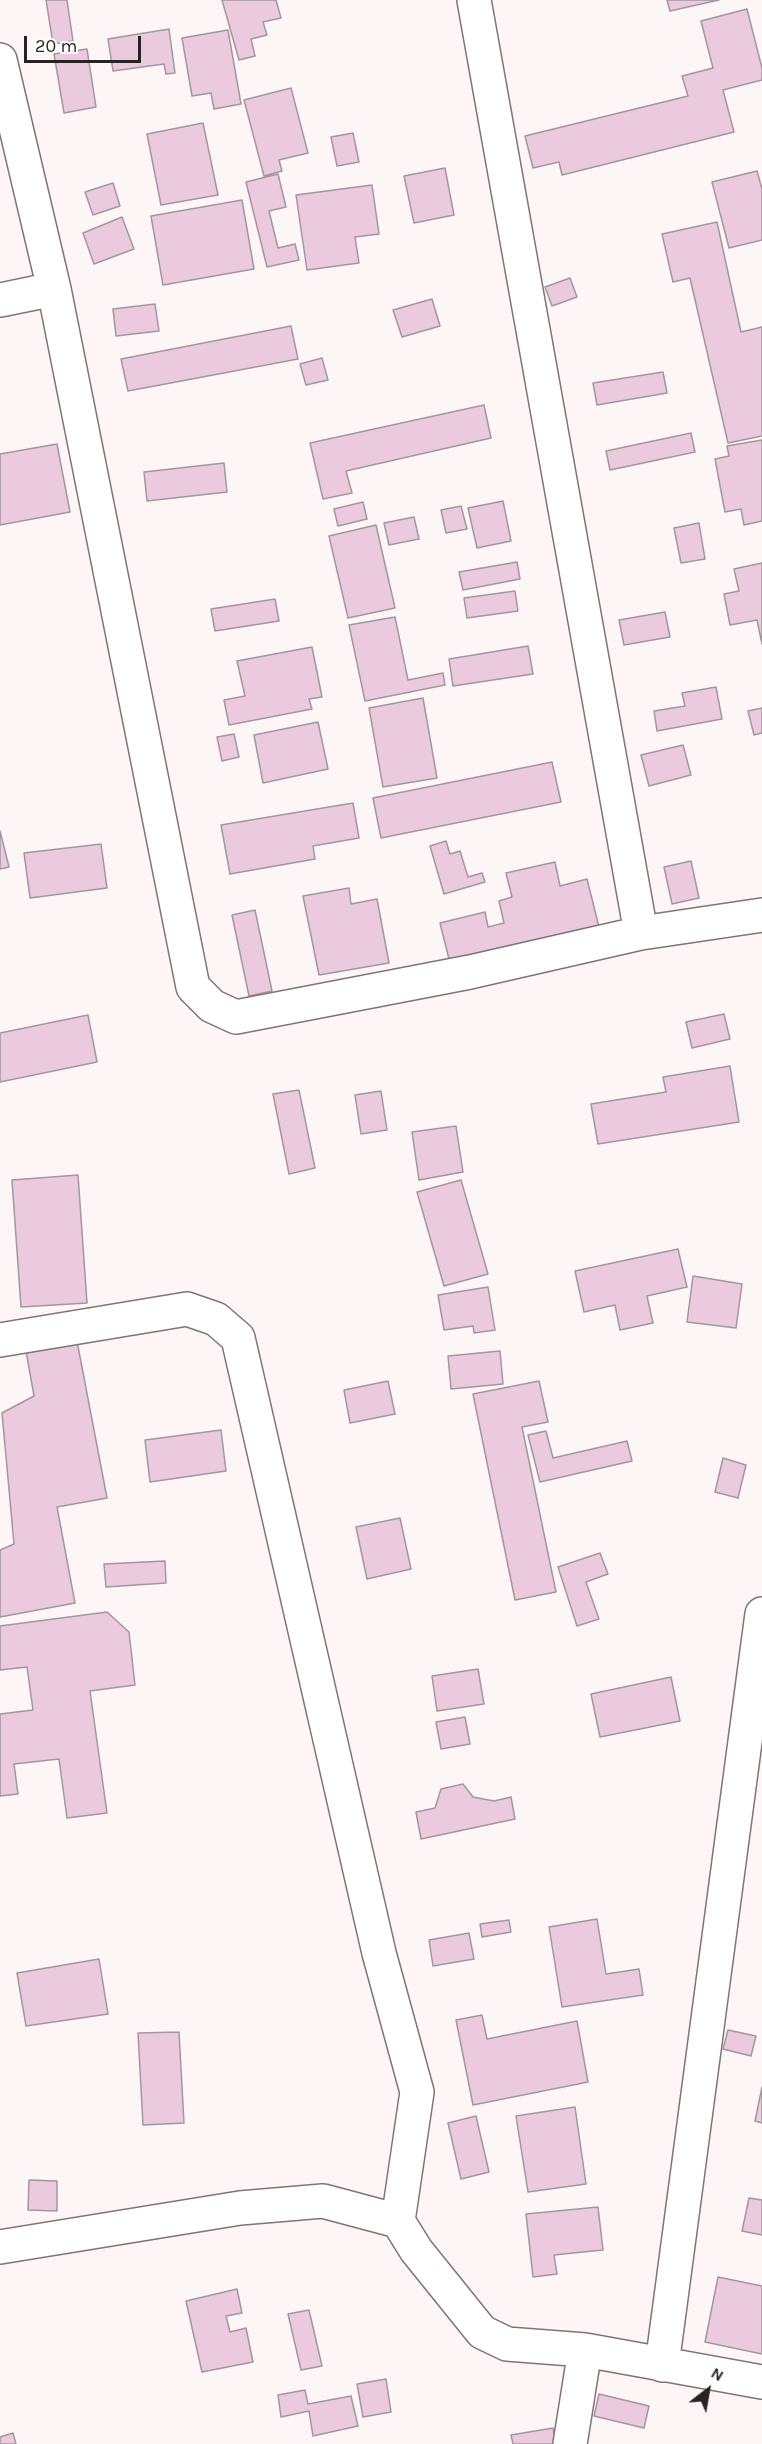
<!DOCTYPE html>
<html>
<head>
<meta charset="utf-8">
<style>
  body { margin:0 }
  #map { position:relative; width:762px; height:2444px; overflow:hidden; background:#fef6f6; font-family:Karla,sans-serif }
  canvas { display:block }
  .north { position:absolute; left:678px; top:2360px; width:60px; height:60px; -webkit-text-stroke:4px #fff; paint-order:stroke; rotate:31deg; font-size:16px; font-weight:700; line-height:24px; text-align:center; color:#282323 }
  .north::after { content:''; display:block; margin:auto; width:21px; height:27px; background:#282323; clip-path:polygon(50% 0,100% 100%,50% 72%,0 100%) }
  .scale { position:absolute; left:24px; top:36px; width:117px; height:27px; box-sizing:border-box; border:3px solid #282323; border-top:0; padding-left:8px; font-size:18px; line-height:21px; white-space:nowrap; color:#282323; -webkit-text-stroke:4px #fff; paint-order:stroke }
</style>
</head>
<body>
<div id="map">
<canvas width="762" height="2444"></canvas>
<div class="north">N</div>
<div class="scale">20 m</div>
</div>
<script>
const ctx = document.querySelector('canvas').getContext('2d');
ctx.lineJoin = 'round';
function fill(path, color) { ctx.fillStyle = color; ctx.fill(path, 'evenodd'); }
const shape = rows => new Path2D(rows.map(r => 'M' + r).join(''));
function stroke(path, color, width, dash) { ctx.strokeStyle = color; ctx.lineWidth = width; ctx.lineCap = dash ? 'butt' : 'round'; ctx.setLineDash(dash || []); ctx.stroke(path); }
const building = shape([
  [46,0,67,0,73,41,53,44,46,0],
  [222,0,276,0,281,18,263,22,267,35,251,39,255,56,239,60,222,0],
  [667,0,719,0,670,11,667,0],
  [747,9,762,68,762,80,723,90,734,132,562,175,559,162,533,168,525,136,688,96,682,76,713,68,701,21,747,9],
  [169,29,175,73,166,74,164,64,113,71,108,39,169,29],
  [228,30,241,104,214,109,211,93,192,96,182,38,228,30],
  [87,49,96,107,64,113,54,54,87,49],
  [291,88,308,153,279,160,282,171,264,176,244,100,291,88],
  [203,123,218,195,161,205,147,134,203,123],
  [353,133,359,162,337,166,331,137,353,133],
  [445,168,454,215,414,223,404,176,445,168],
  [757,171,762,189,762,240,729,248,712,182,757,171],
  [278,174,286,207,269,211,278,248,295,244,299,260,267,267,246,182,278,174],
  [113,183,120,206,93,215,85,192,113,183],
  [372,185,379,234,355,237,359,263,307,270,296,195,372,185],
  [242,200,254,269,163,285,151,216,242,200],
  [122,217,134,249,94,264,83,233,122,217],
  [717,222,741,332,762,327,762,436,728,443,690,278,673,282,662,234,717,222],
  [570,278,577,297,552,306,545,287,570,278],
  [432,299,440,326,402,337,393,310,432,299],
  [155,304,159,331,116,336,113,309,155,304],
  [291,326,298,359,128,391,121,359,291,326],
  [322,358,328,380,306,385,300,364,322,358],
  [663,372,667,393,597,405,593,383,663,372],
  [484,405,491,438,346,471,352,493,323,499,310,443,484,405],
  [691,433,695,452,610,470,606,451,691,433],
  [762,440,762,521,744,525,741,509,725,512,715,459,729,456,727,446,762,440],
  [57,444,70,512,0,525,0,454,57,444],
  [224,463,227,492,147,501,144,472,224,463],
  [503,501,511,541,477,548,468,508,503,501],
  [363,502,367,519,338,526,334,509,363,502],
  [461,506,467,529,446,533,441,510,461,506],
  [414,517,419,539,389,545,384,523,414,517],
  [699,523,705,559,681,563,674,528,699,523],
  [376,525,395,608,348,618,329,536,376,525],
  [517,562,520,579,463,590,459,572,517,562],
  [762,563,762,644,757,620,730,625,724,594,739,591,734,569,762,563],
  [515,591,518,611,467,618,464,598,515,591],
  [275,599,279,621,215,631,211,609,275,599],
  [665,612,670,637,624,645,619,620,665,612],
  [395,617,408,680,443,673,445,685,365,701,349,625,395,617],
  [528,646,533,674,453,686,449,659,528,646],
  [312,647,322,697,309,699,312,709,229,725,224,700,245,696,237,661,312,647],
  [716,687,722,719,657,731,654,711,685,706,682,693,716,687],
  [423,698,437,778,383,787,369,708,423,698],
  [762,708,762,733,754,735,748,711,762,708],
  [318,722,328,769,263,783,254,735,318,722],
  [234,734,239,757,222,761,217,737,234,734],
  [683,745,691,775,649,786,641,755,683,745],
  [552,762,561,802,381,838,373,798,552,762],
  [353,803,359,838,313,846,315,859,230,874,221,825,353,803],
  [0,831,9,867,0,869,0,831],
  [446,841,450,854,460,851,468,877,482,873,485,882,444,894,430,846,446,841],
  [101,844,107,888,30,898,24,853,101,844],
  [691,861,699,898,672,904,664,867,691,861],
  [555,862,560,886,587,879,599,927,450,963,440,923,485,912,488,927,504,923,499,901,512,897,506,873,555,862],
  [349,888,351,904,377,899,389,963,319,975,303,896,349,888],
  [255,910,272,991,249,996,232,915,255,910],
  [724,1014,730,1039,692,1048,686,1022,724,1014],
  [88,1015,97,1062,0,1082,0,1033,88,1015],
  [730,1066,739,1122,598,1144,591,1104,666,1092,663,1077,730,1066],
  [299,1090,315,1168,289,1174,273,1094,299,1090],
  [381,1091,387,1130,361,1134,355,1095,381,1091],
  [456,1126,463,1172,419,1180,412,1132,456,1126],
  [78,1175,87,1303,21,1307,12,1180,78,1175],
  [461,1180,488,1274,444,1286,417,1192,461,1180],
  [678,1249,687,1287,647,1296,653,1323,620,1330,615,1305,584,1312,575,1271,678,1249],
  [693,1276,742,1284,736,1328,687,1322,693,1276],
  [488,1287,495,1330,474,1333,473,1326,444,1330,438,1295,488,1287],
  [77,1341,107,1498,57,1507,75,1603,0,1617,0,1550,14,1544,2,1413,34,1396,26,1351,77,1341],
  [500,1351,503,1384,451,1389,448,1356,500,1351],
  [388,1381,395,1414,350,1423,344,1390,388,1381],
  [539,1381,548,1422,522,1427,556,1592,515,1600,473,1394,539,1381],
  [221,1430,226,1471,150,1482,145,1440,221,1430],
  [546,1431,553,1458,627,1441,632,1461,540,1482,528,1435,546,1431],
  [723,1458,746,1465,738,1498,715,1492,723,1458],
  [400,1518,411,1569,367,1579,356,1527,400,1518],
  [600,1553,608,1574,586,1582,599,1619,577,1626,558,1567,600,1553],
  [165,1561,166,1583,106,1587,104,1564,165,1561],
  [107,1612,129,1632,135,1685,90,1691,107,1813,67,1818,59,1759,14,1764,18,1794,0,1796,0,1714,33,1710,27,1667,0,1670,0,1626,107,1612],
  [478,1669,484,1704,437,1711,432,1676,478,1669],
  [671,1677,680,1721,600,1737,591,1694,671,1677],
  [465,1717,470,1744,441,1749,436,1722,465,1717],
  [463,1784,473,1797,494,1801,511,1797,515,1819,421,1839,416,1812,435,1808,441,1789,463,1784],
  [597,1919,606,1974,639,1969,643,1995,562,2007,549,1927,597,1919],
  [509,1920,511,1932,482,1937,480,1924,509,1920],
  [469,1933,474,1959,433,1966,429,1940,469,1933],
  [99,1959,108,2014,26,2026,17,1973,99,1959],
  [482,2015,487,2039,577,2021,588,2082,473,2105,456,2020,482,2015],
  [728,2030,756,2036,751,2056,723,2049,728,2030],
  [179,2032,184,2123,143,2125,138,2033,179,2032],
  [762,2087,762,2123,755,2121,762,2087],
  [575,2107,586,2184,528,2192,516,2116,575,2107],
  [476,2116,489,2172,461,2179,448,2123,476,2116],
  [29,2180,57,2181,57,2211,28,2210,29,2180],
  [749,2198,762,2200,762,2235,742,2231,749,2198],
  [598,2207,603,2250,554,2255,557,2274,533,2277,526,2214,598,2207],
  [718,2277,762,2286,762,2354,705,2342,718,2277],
  [237,2289,242,2313,226,2316,230,2332,246,2328,253,2362,202,2372,186,2301,237,2289],
  [309,2310,322,2366,301,2370,288,2314,309,2310],
  [386,2379,391,2412,363,2417,357,2384,386,2379],
  [305,2390,308,2404,351,2396,358,2426,313,2436,309,2411,281,2417,278,2395,305,2390],
  [599,2394,649,2406,644,2428,594,2416,599,2394],
  [553,2428,556,2444,513,2444,511,2435,553,2428],
  [13,2433,16,2444,0,2444,0,2437,13,2433]
]);
const street = shape([
  [474,0,641,933],
  [0,60,54,289,193,987,212,1006,236,1017,470,972,641,933,762,915],
  [0,300,54,289],
  [0,1340,187,1309,216,1319,238,1338,379,1953,417,2092,398,2221],
  [0,2247,240,2208,323,2201,398,2221,416,2250,482,2332,507,2344,585,2350,762,2382],
  [662,2365,762,1614],
  [570,2444,585,2350]
]);
fill(building, '#eccade');
stroke(building, '#a1979d', 1.5);
stroke(street, '#807475', 36);
stroke(street, '#fff', 33);
</script>
</body>
</html>
